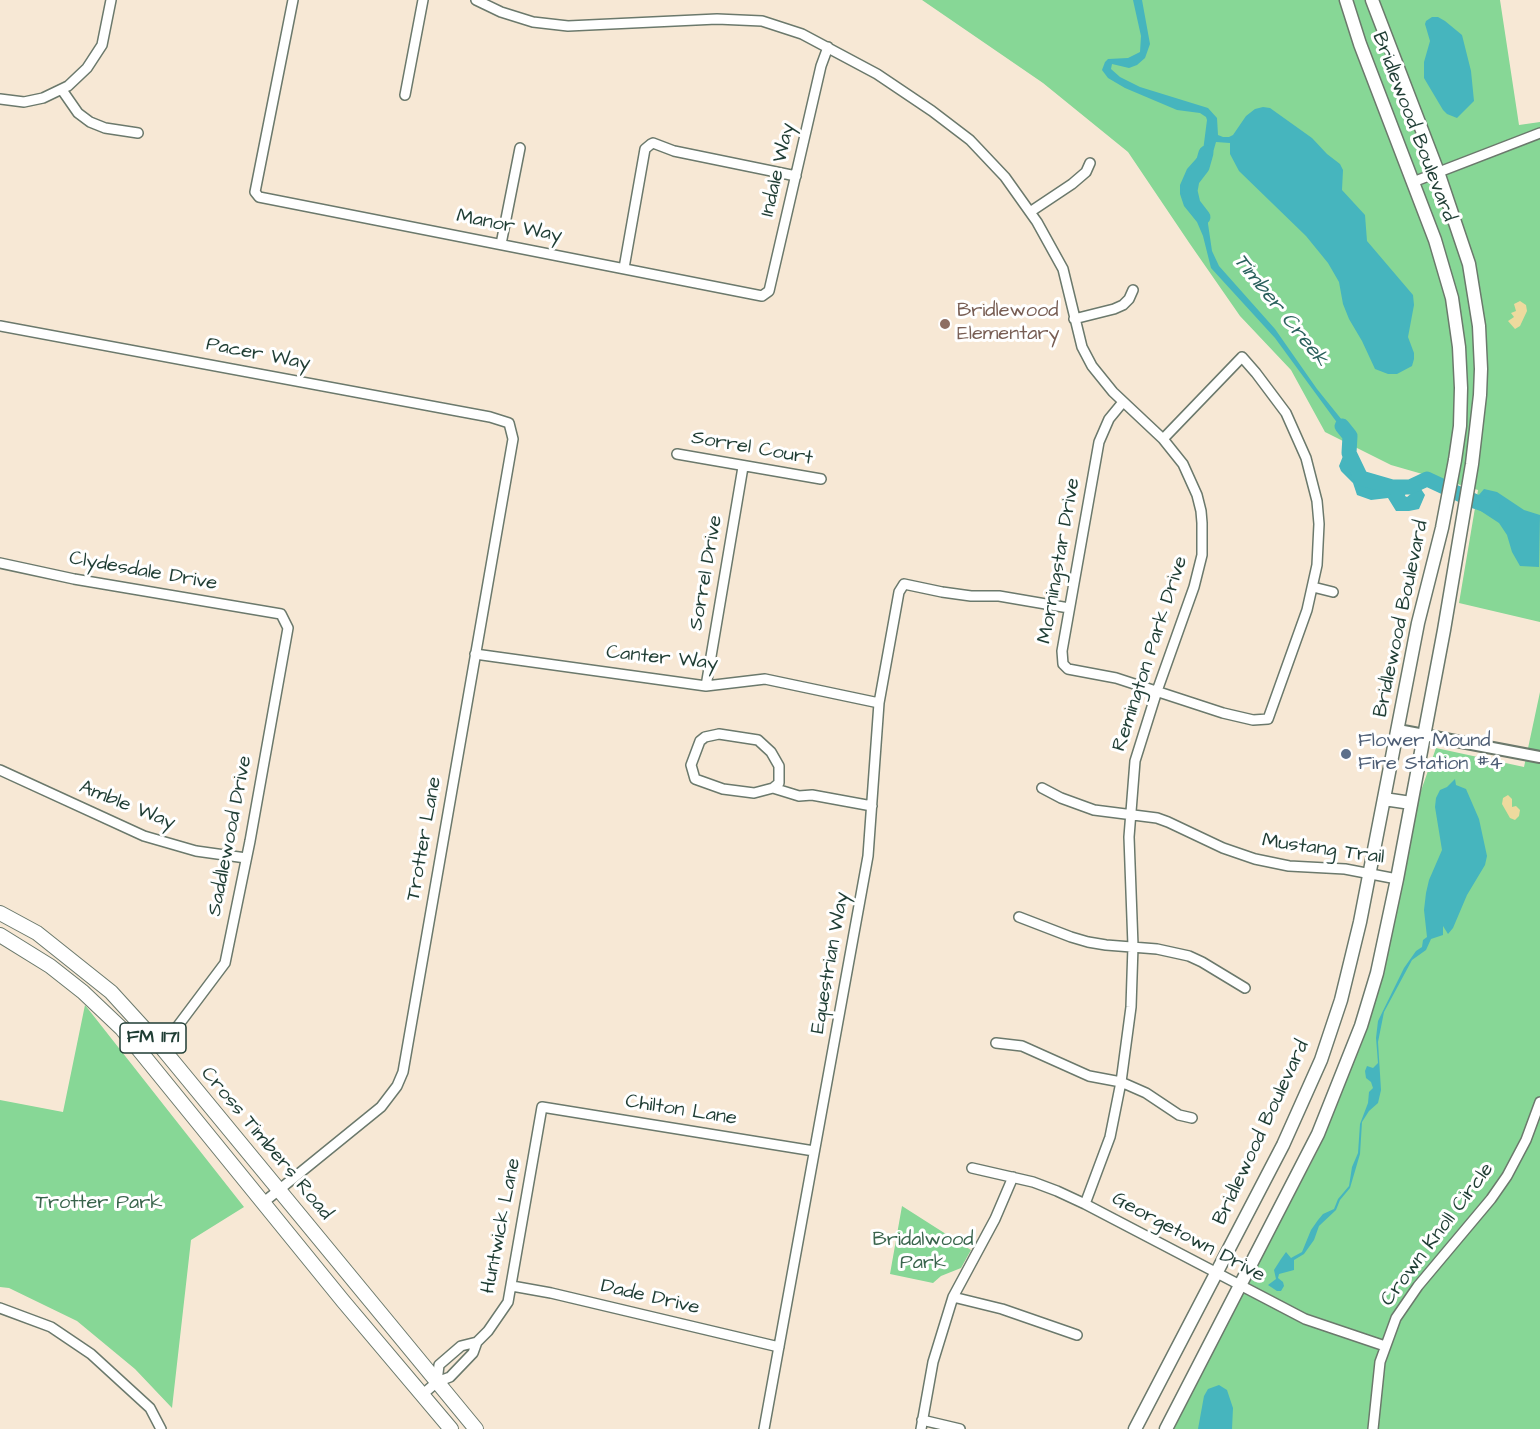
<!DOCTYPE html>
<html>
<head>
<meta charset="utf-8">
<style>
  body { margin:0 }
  canvas { display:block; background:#f7e8d5 }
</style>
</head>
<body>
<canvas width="1540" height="1429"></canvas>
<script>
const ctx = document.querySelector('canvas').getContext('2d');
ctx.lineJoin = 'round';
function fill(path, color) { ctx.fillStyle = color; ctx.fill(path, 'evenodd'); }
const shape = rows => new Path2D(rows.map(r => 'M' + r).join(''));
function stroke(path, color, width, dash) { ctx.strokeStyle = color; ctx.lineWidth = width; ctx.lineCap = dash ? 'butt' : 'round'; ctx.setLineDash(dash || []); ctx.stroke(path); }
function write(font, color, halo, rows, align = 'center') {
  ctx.font = font + ' "Architects Daughter",sans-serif'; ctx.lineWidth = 6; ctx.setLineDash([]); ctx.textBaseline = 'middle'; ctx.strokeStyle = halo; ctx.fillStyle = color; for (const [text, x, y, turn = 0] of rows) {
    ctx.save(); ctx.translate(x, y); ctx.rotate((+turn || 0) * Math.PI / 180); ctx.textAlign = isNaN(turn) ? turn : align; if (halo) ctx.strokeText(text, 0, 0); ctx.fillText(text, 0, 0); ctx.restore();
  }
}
const green = shape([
  [922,0,1500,0,1519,125,1540,122,1540,622,1459,603,1478,490,1391,465,1325,432,1291,370,1240,316,1190,244,1128,152,1043,83],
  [1540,692,1540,1429,1171,1429,1317,1152,1363,1040,1385,956,1416,805,1436,748,1524,767],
  [85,1005,244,1207,191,1240,172,1408,135,1369,77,1321,9,1288,0,1287,0,1100,63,1112],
  [902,1206,971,1250,961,1268,941,1276,933,1283,890,1274]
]);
const sand = shape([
  [1520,301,1526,305,1527,311,1520,326,1515,329,1508,321,1514,317,1511,313,1516,311,1514,304],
  [1508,795,1512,799,1512,807,1516,806,1520,810,1519,816,1515,820,1510,818,1502,804,1503,798]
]);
const water = shape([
  [1133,0,1142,0,1150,44,1145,58,1137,65,1129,68,1112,64,1111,69,1120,77,1140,87,1208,108,1217,118,1218,135,1223,137,1229,137,1233,135,1246,116,1255,109,1263,107,1270,108,1312,138,1327,154,1340,164,1343,170,1342,190,1365,215,1367,241,1413,295,1414,305,1408,337,1414,353,1414,359,1412,366,1397,374,1388,374,1375,369,1362,341,1349,319,1343,304,1339,282,1328,263,1306,236,1239,171,1230,154,1230,143,1216,142,1210,163,1192,176,1189,181,1189,193,1191,199,1207,217,1212,251,1219,266,1275,329,1317,389,1350,430,1352,436,1347,449,1349,453,1369,475,1372,485,1377,489,1388,488,1390,483,1393,482,1401,483,1407,486,1405,496,1407,497,1418,488,1421,489,1425,495,1419,509,1409,511,1396,511,1388,498,1371,500,1357,495,1353,483,1341,471,1339,466,1347,446,1347,434,1341,428,1275,338,1211,268,1203,236,1197,222,1184,206,1180,194,1180,185,1187,169,1203,151,1207,120,1206,117,1200,113,1177,110,1125,88,1108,78,1102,70,1105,62,1108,59,1128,58,1140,52,1141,36],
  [1432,17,1438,17,1445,21,1462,35,1471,71,1474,101,1457,118,1447,114,1443,110,1424,78,1424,62,1430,41,1425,24,1426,21],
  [1484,489,1497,492,1524,510,1540,515,1539,567,1520,566,1512,552,1507,535,1499,523,1473,506,1475,496,1478,496],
  [1455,779,1456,785,1466,789,1479,819,1487,856,1485,865,1467,895,1453,928,1448,934,1443,926,1443,935,1431,939,1426,950,1412,960,1384,1012,1378,1042,1381,1090,1378,1103,1369,1111,1362,1122,1360,1154,1350,1188,1340,1200,1336,1210,1319,1226,1314,1240,1304,1254,1294,1260,1294,1270,1279,1274,1278,1278,1283,1282,1284,1286,1281,1291,1277,1291,1268,1285,1276,1279,1274,1270,1281,1259,1286,1252,1291,1258,1302,1252,1311,1230,1318,1220,1323,1214,1334,1209,1338,1199,1349,1186,1352,1167,1358,1153,1360,1124,1368,1103,1369,1092,1373,1088,1371,1082,1366,1078,1365,1071,1367,1066,1373,1068,1378,1063,1376,1038,1378,1021,1404,968,1416,951,1422,947,1423,940,1427,937,1424,910,1426,893,1429,880,1442,850,1435,807,1436,798,1440,790,1447,787],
  [1219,1385,1227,1390,1233,1408,1232,1429,1198,1429,1204,1396,1208,1389]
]);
const river = shape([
  [1203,217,1193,204,1190,191,1192,180,1202,167,1206,153],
  [1342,426,1350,436,1349,453,1361,478,1392,487,1410,487,1427,479,1474,501,1492,507]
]);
const minor = shape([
  [293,0,255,192,259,197,762,296,769,291,821,66,828,47],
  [476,0,501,12,533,22,568,26,717,19,762,21,802,34,877,74,932,111,970,140,1005,177,1037,222,1063,269,1082,347,1092,366,1113,392,1163,439,1183,464,1197,495,1201,511,1202,523,1202,555,1194,587,1157,691,1135,761,1129,837,1133,946,1131,1007,1121,1082,1110,1137,1085,1204],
  [62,90,78,113,90,122,105,128,138,133],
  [405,95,423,0],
  [0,99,24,102,43,98,68,86,87,68,102,45,111,0],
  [1413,182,1540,133],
  [1030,212,1072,184,1086,172,1090,163],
  [501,244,520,148],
  [624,268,645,149,651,144,653,143,674,151,796,176],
  [1074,319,1114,309,1123,305,1129,299,1133,290],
  [0,326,490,417,509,423,513,439,403,1072,397,1086,381,1107,264,1202],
  [1123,402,1109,419,1099,442,1062,651,1063,664,1068,669,1116,678,1223,713,1253,720,1268,719,1307,610,1317,565,1319,524,1317,501,1306,458,1286,413,1256,373,1242,357,1163,439],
  [677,454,821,479],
  [0,563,74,579,281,614,288,628,250,841,225,963,177,1027,157,1043],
  [1313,587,1333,592],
  [475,654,706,686,765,679,879,703],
  [706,686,743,467],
  [719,734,758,740,771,752,779,766,779,783,773,788,754,793,723,789,695,779,691,765,700,741,705,737,719,734],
  [0,770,144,836,196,851,246,858],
  [773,788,799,796,812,795,872,806],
  [1042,788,1061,798,1094,810,1157,818,1168,822,1223,848,1255,859,1289,866,1345,869,1397,879],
  [1019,917,1071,937,1088,942,1106,945,1157,949,1189,956,1202,962,1245,988],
  [996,1043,1022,1046,1089,1076,1121,1082,1146,1093,1179,1115,1192,1118],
  [972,1168,1033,1182,1057,1191,1085,1204,1305,1319,1385,1346],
  [512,1286,551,1293,779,1347],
  [953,1297,1002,1309,1077,1335],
  [0,1308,51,1327,91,1354,150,1408,161,1429],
  [437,1382,439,1365,461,1346,477,1342],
  [423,1394,437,1382,450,1377,473,1353,477,1342,488,1331,508,1302,542,1107,814,1151],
  [922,1420,960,1429],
  [764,1429,868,856,879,703,899,592,904,584,942,592,971,596,999,596,1069,608],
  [921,1429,933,1362,953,1297,995,1219,1013,1177],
  [1373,1429,1380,1362,1396,1318,1418,1286,1491,1199,1507,1176,1526,1140,1540,1102]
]);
const tertiary = shape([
  [1398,730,1540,757]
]);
const secondary = shape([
  [1384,799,1411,803],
  [1135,1429,1283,1145,1321,1060,1341,1000,1360,922,1418,623,1442,528,1455,460,1460,426,1461,388,1459,347,1452,298,1435,240,1360,44,1346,0],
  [1166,1429,1318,1134,1361,1026,1377,973,1397,879,1444,630,1472,464,1480,395,1481,369,1479,326,1469,264,1438,172,1372,0]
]);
const primary = shape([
  [0,913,37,933,111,992,162,1048,476,1429],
  [0,935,50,966,83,992,122,1029,343,1301,451,1429]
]);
const markers = [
  [945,324,6,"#8d6e63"],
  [1346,754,6,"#5c6f8a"]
];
const shields = [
  [153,1038,66]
];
const shieldNames = [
  ["FM 1171",153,1038]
];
const streetNames = [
  ["Bridlewood Boulevard",1413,127,69],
  ["Indale Way",779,170,-77],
  ["Manor Way",509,227,11],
  ["Pacer Way",258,355,11],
  ["Sorrel Court",752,449,10],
  ["Morningstar Drive",1060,561,-80],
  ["Clydesdale Drive",143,572,10],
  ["Sorrel Drive",707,573,-80],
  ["Bridlewood Boulevard",1402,619,-78],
  ["Remington Park Drive",1151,654,-72],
  ["Canter Way",662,659,6],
  ["Amble Way",127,806,22],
  ["Saddlewood Drive",231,836,-79],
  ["Trotter Lane",425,839,-80],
  ["Mustang Trail",1323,850,8],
  ["Equestrian Way",831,963,-80],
  ["Chilton Lane",681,1111,9],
  ["Bridlewood Boulevard",1262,1133,-65],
  ["Cross Timbers Road",266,1144,50],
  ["Huntwick Lane",502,1226,-79],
  ["Crown Knoll Circle",1438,1235,-53],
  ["Georgetown Drive",1188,1238,28],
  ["Dade Drive",650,1298,13]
];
const educationNames = [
  ["Bridlewood",957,312],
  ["Elementary",957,335]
];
const serviceNames = [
  ["Flower Mound",1358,742],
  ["Fire Station #4",1358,765]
];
const parkNames = [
  ["Trotter Park",99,1204],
  ["Bridalwood",923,1241],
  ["Park",923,1264]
];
const waterNames = [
  ["Timber Creek",1280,311,51]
];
fill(green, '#87d796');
fill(sand, '#eeda9e');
fill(water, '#46b5be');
stroke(river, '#46b5be', 15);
stroke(minor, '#6b796c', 12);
stroke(tertiary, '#6b796c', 14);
stroke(secondary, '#6b796c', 15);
stroke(primary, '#6b796c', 16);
stroke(minor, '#fff', 9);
stroke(tertiary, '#fff', 10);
stroke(secondary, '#fff', 12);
stroke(primary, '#fff', 14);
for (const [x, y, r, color] of markers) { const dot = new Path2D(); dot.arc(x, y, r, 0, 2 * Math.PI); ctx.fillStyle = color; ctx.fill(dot); stroke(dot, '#fff', 2); }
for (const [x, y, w] of shields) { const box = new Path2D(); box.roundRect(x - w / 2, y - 15, w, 30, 4.5); ctx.fillStyle = '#fff'; ctx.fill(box); stroke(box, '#1f3d34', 1.5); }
write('bold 18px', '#1f3d34', null, shieldNames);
write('20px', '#1f3d34', '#fff', streetNames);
write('20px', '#785e54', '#fff', educationNames, 'left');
write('20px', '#4e5e75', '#fff', serviceNames, 'left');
write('20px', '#39644c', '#fff', parkNames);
write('italic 21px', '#2b615d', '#fff', waterNames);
</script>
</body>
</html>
